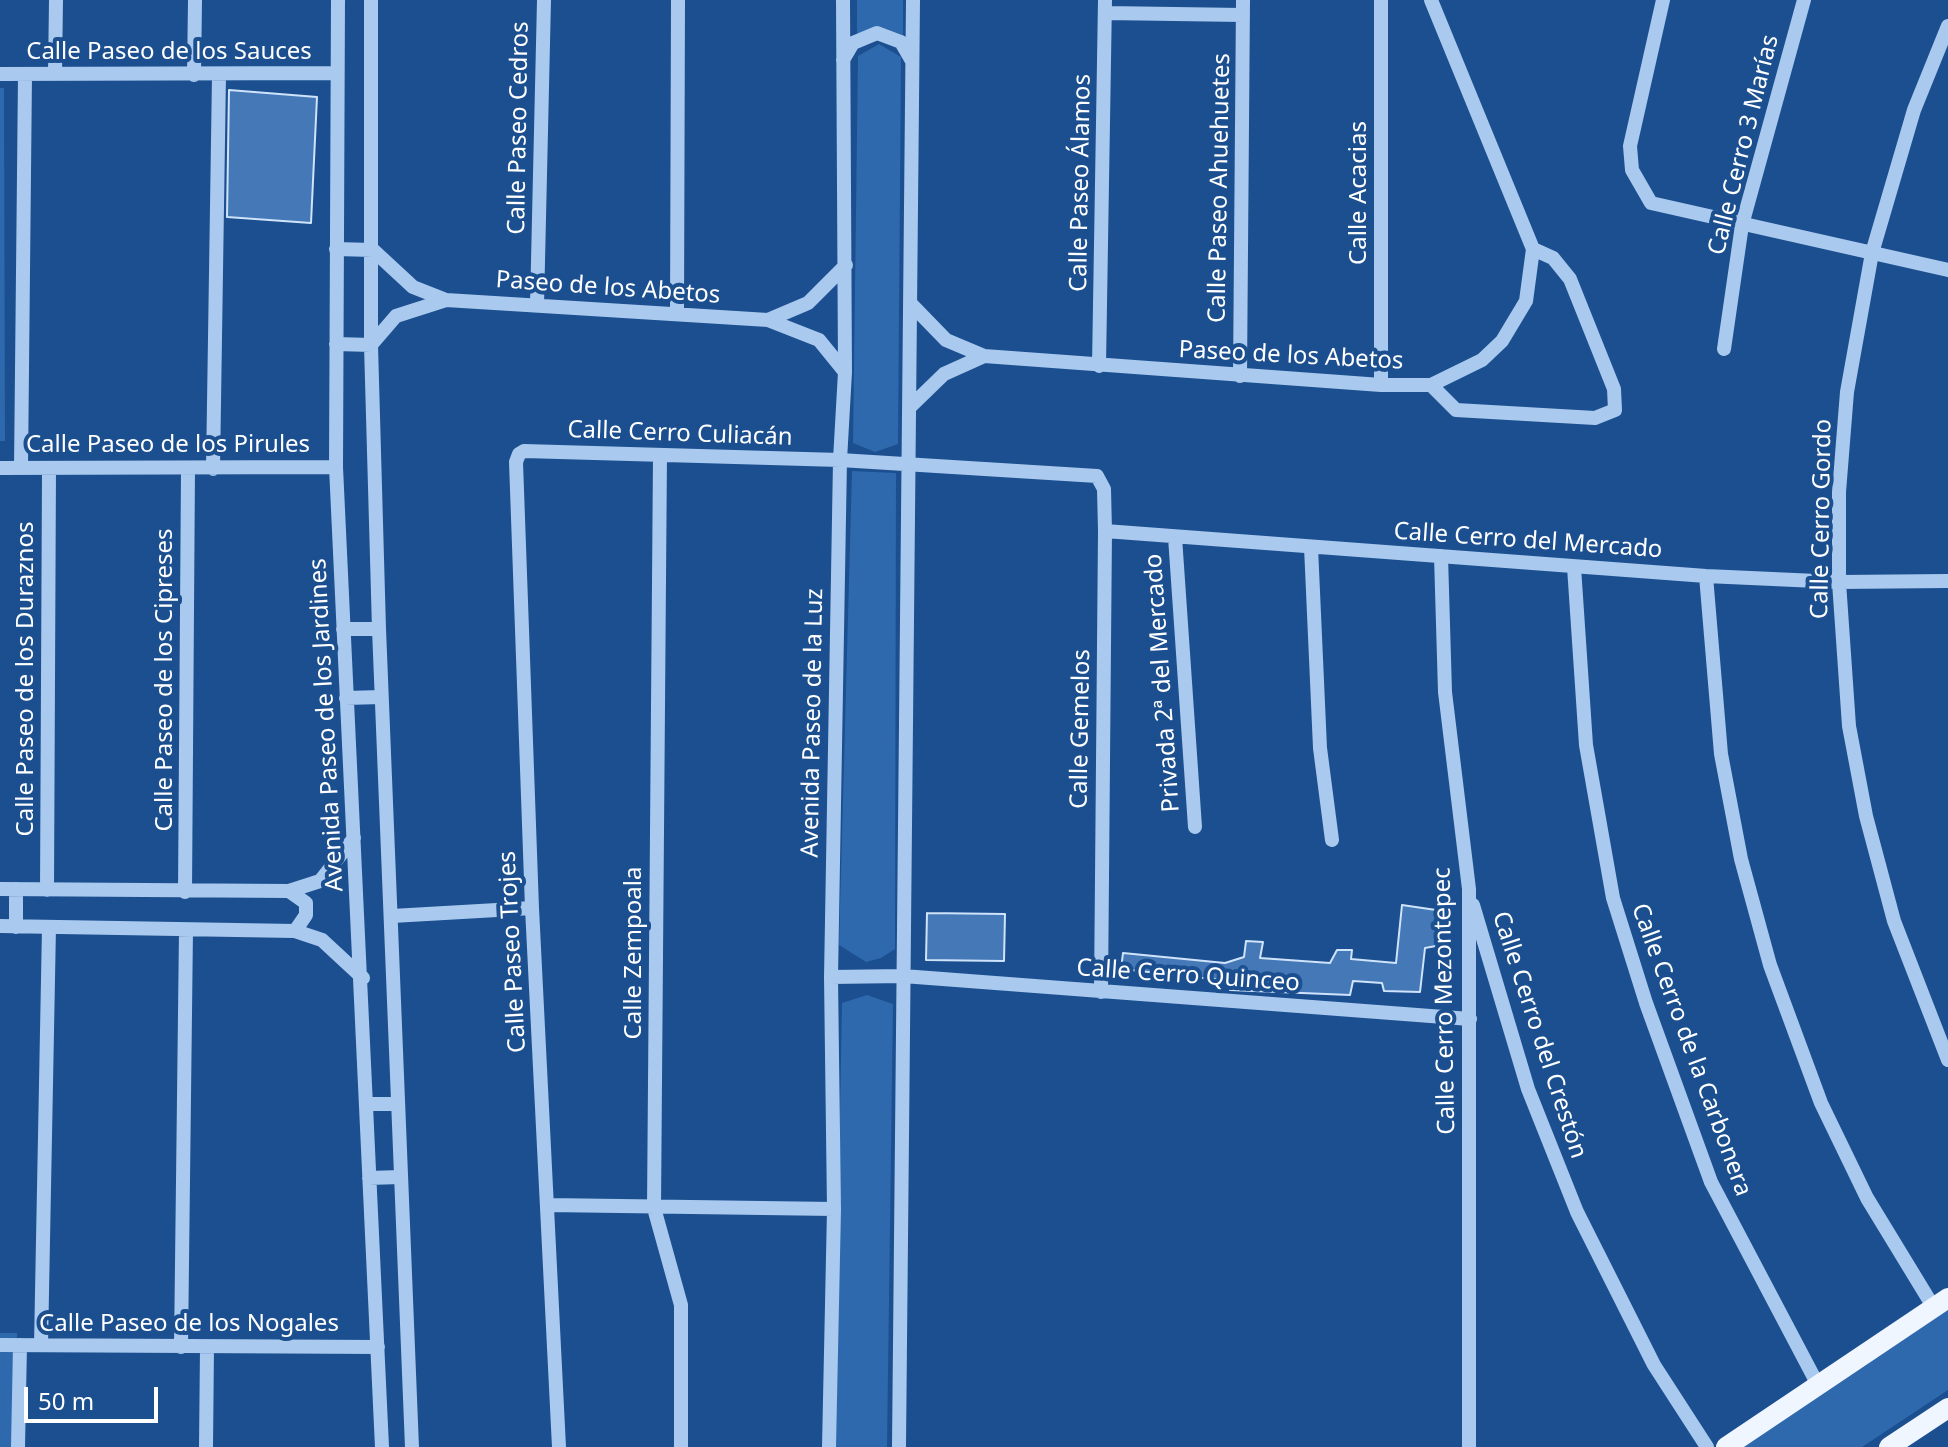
<!DOCTYPE html>
<html>
<head>
<meta charset="utf-8">
<style>
  body { margin:0 }
  #map { position:relative; width:1948px; height:1447px; overflow:hidden; background:#1b4f8f; font-family:"Noto Sans",sans-serif }
  canvas { display:block }
  .scale { position:absolute; left:24px; top:1387px; width:134px; height:36px; box-sizing:border-box; border:4px solid #fff; border-top:0; padding-left:10px; font-size:24px; line-height:28px; white-space:nowrap; color:#fff; -webkit-text-stroke:6px #1b4f8f; paint-order:stroke }
</style>
</head>
<body>
<div id="map">
<canvas width="1948" height="1447"></canvas>
<div class="scale">50 m</div>
</div>
<script>
const ctx = document.querySelector('canvas').getContext('2d');
ctx.lineJoin = 'round';
function fill(path, color) { ctx.fillStyle = color; ctx.fill(path, 'evenodd'); }
const shape = rows => new Path2D(rows.map(r => 'M' + r).join(''));
function stroke(path, color, width, dash) { ctx.strokeStyle = color; ctx.lineWidth = width; ctx.lineCap = dash ? 'butt' : 'round'; ctx.setLineDash(dash || []); ctx.stroke(path); }
function write(font, color, halo, rows, align = 'center') {
  ctx.font = font + ' "Noto Sans",sans-serif'; ctx.lineWidth = 8; ctx.setLineDash([]); ctx.textBaseline = 'middle'; ctx.strokeStyle = halo; ctx.fillStyle = color; for (const [text, x, y, turn = 0] of rows) {
    ctx.save(); ctx.translate(x, y); ctx.rotate((+turn || 0) * Math.PI / 180); ctx.textAlign = isNaN(turn) ? turn : align; if (halo) ctx.strokeText(text, 0, 0); ctx.fillText(text, 0, 0); ctx.restore();
  }
}
const green = shape([
  [857,0,903,0,903,35,881,27,857,34],
  [879,44,901,57,898,444,875,452,853,443,858,56],
  [0,88,4,88,5,441,0,441],
  [852,471,896,473,895,949,881,958,866,962,839,945],
  [867,995,893,1004,887,1447,834,1447,842,1003],
  [1948,1305,1948,1390,1862,1447,1737,1447],
  [0,1333,17,1333,16,1447,0,1447]
]);
const building = shape([
  [229,90,317,97,311,223,227,217,229,90],
  [1402,905,1436,910,1436,946,1425,948,1420,992,1384,991,1382,983,1353,981,1350,995,1230,990,1231,981,1121,969,1123,953,1225,963,1244,957,1246,941,1263,942,1260,958,1330,963,1337,950,1352,950,1351,959,1396,963,1402,905],
  [927,913,1005,914,1004,961,926,960,927,913]
]);
const minor = shape([
  [338,0,336,467,382,1447],
  [371,0,371,345,379,629,412,1447],
  [1381,0,1381,385],
  [1663,0,1630,146,1632,170,1651,203,1948,270],
  [1105,13,1243,15],
  [1948,26,1914,110,1872,253,1847,392,1839,492,1839,582,1849,726,1866,816,1894,921,1948,1060],
  [843,60,853,43,877,33,901,42,912,61],
  [0,74,337,73],
  [55,74,56,0],
  [194,75,195,0],
  [336,249,373,250,413,287,446,300],
  [537,305,544,0],
  [912,305,946,340,984,356,1381,385,1431,385,1482,360,1502,341,1526,301,1533,249,1431,0],
  [677,314,678,0],
  [768,320,808,303,846,265],
  [336,344,371,345,396,316,446,300,768,320,819,340,845,372],
  [1724,349,1742,225,1804,0],
  [1099,366,1105,0],
  [1240,376,1243,0],
  [1431,385,1456,410,1595,418,1615,410,1614,389,1570,279,1553,258,1533,249],
  [910,407,944,374,984,356],
  [660,455,654,1208,681,1305,681,1447],
  [0,468,336,467],
  [21,468,25,75],
  [213,469,219,75],
  [1105,531,1706,576,1839,582,1948,581],
  [1175,537,1195,827],
  [1311,547,1320,748,1332,840],
  [1441,556,1445,692,1469,889,1469,1447],
  [1574,567,1586,745,1613,898,1646,1003,1711,1182,1818,1385],
  [1706,576,1721,754,1741,859,1770,965,1821,1103,1867,1198,1934,1308],
  [343,629,379,629],
  [346,698,381,697],
  [0,889,289,891,320,881,354,838],
  [47,890,49,469],
  [289,891,306,903,306,915,295,931],
  [185,892,188,469],
  [1473,905,1528,1089,1577,1212,1654,1365,1707,1447],
  [392,916,532,908],
  [0,926,295,931,322,940,363,978],
  [16,927,16,889],
  [831,977,903,976,1470,1019],
  [367,1104,398,1104],
  [369,1178,400,1177],
  [548,1205,834,1209],
  [0,1345,378,1347],
  [41,1345,49,927],
  [181,1347,186,930],
  [18,1447,20,1345],
  [206,1447,207,1347],
  [559,1447,532,908,516,462,519,454,524,451,840,460,1097,476,1104,489,1105,531,1101,992],
  [829,1447,834,1209,831,977,840,460,845,372,843,0],
  [899,1447,913,0]
]);
const major = shape([
  [1726,1447,1948,1298],
  [1889,1447,1948,1408]
]);
const streetNames = [
  ["Calle Paseo de los Sauces",169,52],
  ["Calle Paseo Cedros",519,128,-89],
  ["Calle Cerro 3 Marías",1744,145,-76],
  ["Calle Paseo Álamos",1081,183,-89],
  ["Calle Paseo Ahuehuetes",1220,188,-89],
  ["Calle Acacias",1359,193,-90],
  ["Paseo de los Abetos",608,288,4],
  ["Paseo de los Abetos",1291,356,3],
  ["Calle Cerro Culiacán",680,434,2],
  ["Calle Paseo de los Pirules",168,445],
  ["Calle Cerro Gordo",1822,519,-89],
  ["Calle Cerro del Mercado",1528,541,4],
  ["Calle Paseo de los Duraznos",26,679,-90],
  ["Calle Paseo de los Cipreses",165,680,-90],
  ["Privada 2ª del Mercado",1163,683,-94],
  ["Avenida Paseo de la Luz",813,723,-89],
  ["Avenida Paseo de los Jardines",327,725,-93],
  ["Calle Gemelos",1081,729,-89],
  ["Calle Paseo Trojes",513,952,-93],
  ["Calle Zempoala",634,953,-90],
  ["Calle Cerro Quinceo",1188,976,4],
  ["Calle Cerro Mezontepec",1445,1001,-91],
  ["Calle Cerro del Crestón",1539,1035,72],
  ["Calle Cerro de la Carbonera",1691,1050,70],
  ["Calle Paseo de los Nogales",189,1324]
];
fill(green, '#2e69ad');
fill(building, '#4478b7');
stroke(building, '#cfe3fa', 2);
stroke(minor, '#a9c9ee', 14);
stroke(major, '#f0f6ff', 20);
write('24px', '#fff', '#1b4f8f', streetNames);
</script>
</body>
</html>
